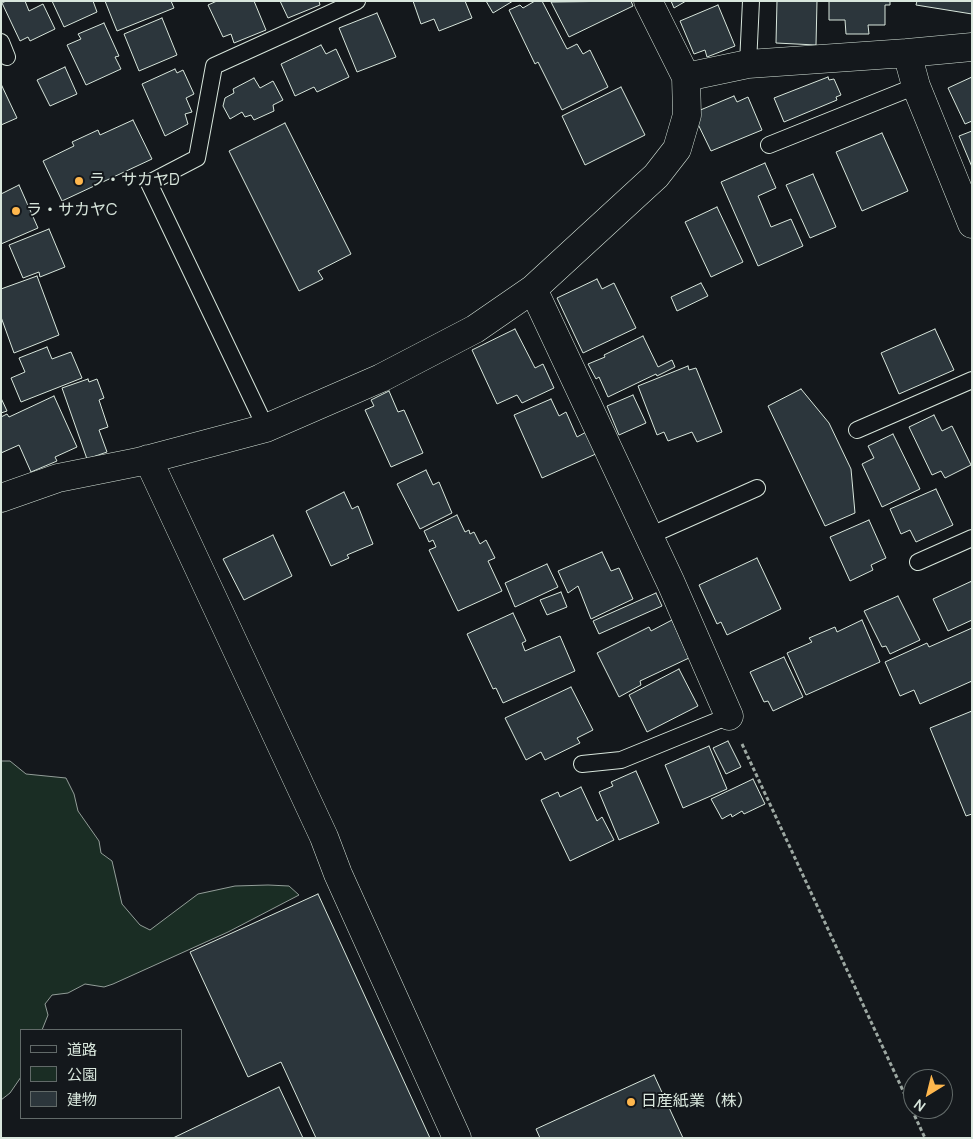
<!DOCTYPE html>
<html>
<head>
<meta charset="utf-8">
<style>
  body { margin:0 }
  #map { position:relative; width:973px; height:1139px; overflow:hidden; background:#14181c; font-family:Manrope,"Noto Sans JP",sans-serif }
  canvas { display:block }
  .frame { position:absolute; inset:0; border:2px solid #d8e6dc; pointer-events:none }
  .legend { position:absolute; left:20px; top:1029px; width:162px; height:90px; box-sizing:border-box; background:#14181c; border:1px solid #626a69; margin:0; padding:6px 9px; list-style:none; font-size:15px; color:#d8e6dc }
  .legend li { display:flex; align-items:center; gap:10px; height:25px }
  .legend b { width:25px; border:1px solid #626a69 }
  .north { position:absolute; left:903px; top:1069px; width:50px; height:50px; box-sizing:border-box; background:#14181c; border:1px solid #626a69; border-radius:50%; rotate:216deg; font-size:14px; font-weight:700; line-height:20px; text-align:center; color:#d8e6dc }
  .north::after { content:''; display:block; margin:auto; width:18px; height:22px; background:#ffb74d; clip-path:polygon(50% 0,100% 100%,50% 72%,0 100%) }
</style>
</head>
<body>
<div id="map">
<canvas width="973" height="1139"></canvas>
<div class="frame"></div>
<ul class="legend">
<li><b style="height:6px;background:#14181c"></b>道路</li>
<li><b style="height:14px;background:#1a2d24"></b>公園</li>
<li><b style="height:14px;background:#2c363c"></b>建物</li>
</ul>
<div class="north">N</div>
</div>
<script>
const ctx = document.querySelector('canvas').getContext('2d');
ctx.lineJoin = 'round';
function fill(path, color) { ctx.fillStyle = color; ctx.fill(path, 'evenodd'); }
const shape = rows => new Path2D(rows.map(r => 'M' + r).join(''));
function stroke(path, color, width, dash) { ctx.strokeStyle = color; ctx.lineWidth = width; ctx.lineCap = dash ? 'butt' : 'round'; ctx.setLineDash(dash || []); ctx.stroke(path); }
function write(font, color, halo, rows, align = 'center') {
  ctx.font = font + ' Manrope,"Noto Sans JP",sans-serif'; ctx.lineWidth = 4; ctx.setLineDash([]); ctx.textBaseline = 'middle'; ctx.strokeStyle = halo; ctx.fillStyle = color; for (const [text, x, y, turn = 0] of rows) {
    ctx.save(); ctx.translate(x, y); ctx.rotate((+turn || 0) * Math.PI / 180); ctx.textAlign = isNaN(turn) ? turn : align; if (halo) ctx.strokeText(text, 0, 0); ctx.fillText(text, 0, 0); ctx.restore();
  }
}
const green = shape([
  [1,761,10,761,26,774,66,778,74,794,78,811,99,841,101,853,112,861,122,904,140,925,150,930,198,894,235,886,268,885,289,886,299,895,228,932,113,984,104,987,85,984,68,993,52,995,45,1004,48,1015,42,1030,21,1030,21,1077,10,1093,1,1100,1,761]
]);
const building = shape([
  [6,1,25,1,29,11,43,4,55,29,30,41,28,37,20,41,2,3,6,1],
  [52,1,93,1,97,12,64,27,52,1],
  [105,1,171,1,174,8,117,31,105,1],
  [217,1,254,1,266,30,234,43,231,34,223,37,208,5,217,1],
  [280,1,319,1,320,5,288,18,280,1],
  [413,1,465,1,472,18,439,31,434,19,421,24,413,1],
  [486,1,513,1,493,13,486,1],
  [535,1,542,1,567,49,577,44,583,54,590,50,608,87,562,110,538,62,535,64,509,10,520,5,523,8,535,1],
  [631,1,633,6,569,37,551,2,631,1],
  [671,1,686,1,674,8,671,1],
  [777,1,817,1,816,45,776,43,777,1],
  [829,1,890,1,890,5,885,5,885,25,868,25,869,34,846,34,845,20,829,20,829,1],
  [917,1,972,1,972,14,916,5,917,1],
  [718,5,735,46,707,57,705,50,694,54,680,21,718,5],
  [377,13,396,57,357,72,339,28,377,13],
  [162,18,177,55,139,71,124,34,162,18],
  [104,23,119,56,115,57,121,69,86,85,67,45,81,39,78,34,104,23],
  [321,45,326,54,336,49,349,77,317,92,314,87,295,96,281,64,321,45],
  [65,67,77,94,50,106,37,80,65,67],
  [175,69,177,73,183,70,194,94,186,98,192,112,185,114,188,124,165,136,142,84,175,69],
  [828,77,829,80,834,79,841,95,836,97,837,100,784,122,774,98,828,77],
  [972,77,972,121,965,124,948,88,972,77],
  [254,78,260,88,273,81,283,100,273,105,274,111,254,120,251,115,245,117,242,112,230,119,223,106,225,98,234,93,233,89,254,78],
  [1,84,17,118,1,125,1,84],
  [621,87,645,135,585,165,562,116,621,87],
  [734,96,737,102,748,97,762,130,711,151,695,118,698,111,734,96],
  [133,120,152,159,62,201,43,161,74,146,72,142,98,130,100,135,133,120],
  [285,123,351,254,318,271,323,279,299,291,229,151,285,123],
  [972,131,972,167,959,136,972,131],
  [882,133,908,191,862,211,836,152,882,133],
  [765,163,776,188,758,196,771,227,791,219,803,246,758,266,721,182,765,163],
  [813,174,836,227,810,238,786,185,813,174],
  [19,185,38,228,1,244,1,194,19,185],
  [717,207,743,262,711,277,685,222,717,207],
  [49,229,65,267,40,277,39,272,23,278,9,245,49,229],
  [37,276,59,335,14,353,1,317,1,289,37,276],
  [597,279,602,289,614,283,636,328,583,353,557,298,597,279],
  [701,283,708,296,677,311,671,297,701,283],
  [515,329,535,368,543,364,554,388,522,403,517,395,497,404,472,350,515,329],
  [935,329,954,370,899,394,881,353,935,329],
  [643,336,658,367,672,360,675,367,657,376,656,374,608,397,599,377,596,379,588,364,605,357,604,355,643,336],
  [47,347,52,359,71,352,82,378,21,402,11,378,25,372,19,358,47,347],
  [688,366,689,370,696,368,722,432,697,442,692,432,668,441,664,432,657,435,638,386,688,366],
  [88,379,89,382,97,379,104,398,99,400,108,427,99,430,107,452,87,459,62,388,88,379],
  [801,389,829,423,851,469,855,513,825,526,768,406,801,389],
  [389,391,398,412,404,410,423,453,391,467,365,410,374,406,371,400,389,391],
  [633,395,646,423,619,435,607,406,633,395],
  [54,396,77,447,55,457,57,461,31,472,19,445,1,453,1,417,7,414,9,417,54,396],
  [1,398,7,411,1,413,1,398],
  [551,399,559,416,566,412,577,437,588,431,598,453,542,478,514,415,551,399],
  [934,415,942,431,952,426,971,465,945,478,941,471,932,475,909,427,934,415],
  [893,434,920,489,882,507,862,464,874,458,868,446,893,434],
  [426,470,433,485,439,482,452,513,420,529,397,484,426,470],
  [936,489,953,525,916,542,910,530,901,534,890,509,936,489],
  [344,492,352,509,358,506,373,544,347,555,349,558,331,566,306,511,344,492],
  [457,515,465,532,469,530,470,534,474,532,480,544,486,540,495,558,488,561,502,591,458,611,429,550,436,547,433,540,429,542,424,531,457,515],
  [869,520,886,558,871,565,873,570,850,581,830,537,869,520],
  [273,535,292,576,244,600,223,559,273,535],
  [602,552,611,571,619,568,633,599,591,619,578,586,568,593,558,571,602,552],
  [757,558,781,609,727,635,721,622,717,624,699,585,757,558],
  [547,564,558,587,515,607,505,583,547,564],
  [972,581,972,620,948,631,933,599,972,581],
  [561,592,567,607,547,615,540,600,561,592],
  [656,593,662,606,599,634,593,621,656,593],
  [898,596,920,640,890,654,886,646,882,647,864,611,898,596],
  [513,613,526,641,522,643,525,651,560,636,575,671,503,703,496,688,493,689,467,634,513,613],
  [672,620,689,658,640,681,641,685,619,697,597,653,649,627,651,631,672,620],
  [862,620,880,662,806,695,787,653,812,642,809,638,835,627,837,632,862,620],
  [972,628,972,681,920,704,914,690,900,696,885,662,927,643,929,647,972,628],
  [784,657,803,697,773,711,768,701,764,702,750,672,784,657],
  [679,669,698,706,647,732,629,695,679,669],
  [571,687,593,730,577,738,580,743,545,760,541,752,526,760,505,718,571,687],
  [972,711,972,814,966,816,930,728,972,711],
  [728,741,741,767,726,774,713,748,728,741],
  [709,746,727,789,683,808,665,765,709,746],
  [636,771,659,823,619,840,599,792,613,786,611,782,636,771],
  [753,779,765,804,744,814,742,811,732,817,731,814,722,819,711,799,753,779],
  [581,787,597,821,602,817,614,840,570,861,541,800,558,792,560,797,581,787],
  [318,894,430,1138,316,1138,281,1062,248,1077,190,952,318,894],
  [654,1075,683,1138,540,1138,536,1129,654,1075],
  [279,1087,303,1138,173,1138,279,1087]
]);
const path = shape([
  [742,744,925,1138]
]);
const lane = shape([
  [1,42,7,57],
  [748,64,751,1],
  [769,145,916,86],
  [266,428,149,183,197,158,214,66,357,1],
  [857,430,972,380],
  [649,536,757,488],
  [918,562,972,538],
  [582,764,621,760,729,716]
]);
const street = shape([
  [907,53,972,47],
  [686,77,748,64,907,53,916,86,972,224],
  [533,289,671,583,729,716],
  [148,459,324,837,338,874,457,1138],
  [1,498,58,478,138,462,266,428,381,378,475,329,533,289,656,176,677,149,687,115,686,77,648,1]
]);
const markers = [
  [79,181,5,"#ffb74d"],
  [16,211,5,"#ffb74d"],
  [631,1102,5,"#ffb74d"]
];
const poiNames = [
  ["ラ・サカヤD",89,181],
  ["ラ・サカヤC",26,211],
  ["日産紙業（株）",641,1102]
];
fill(green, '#1a2d24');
stroke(green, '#939e99', 1);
fill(building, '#2c363c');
stroke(building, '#d8e6dc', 1);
stroke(lane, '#d8e6dc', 18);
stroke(street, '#d8e6dc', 29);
stroke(path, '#9da8a2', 3, [4, 2.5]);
stroke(lane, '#14181c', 16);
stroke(street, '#14181c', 28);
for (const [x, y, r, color] of markers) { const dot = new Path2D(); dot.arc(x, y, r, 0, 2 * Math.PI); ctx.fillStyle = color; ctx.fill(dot); stroke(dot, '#14181c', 2); }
write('16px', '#d8e6dc', '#14181c', poiNames, 'left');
</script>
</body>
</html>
